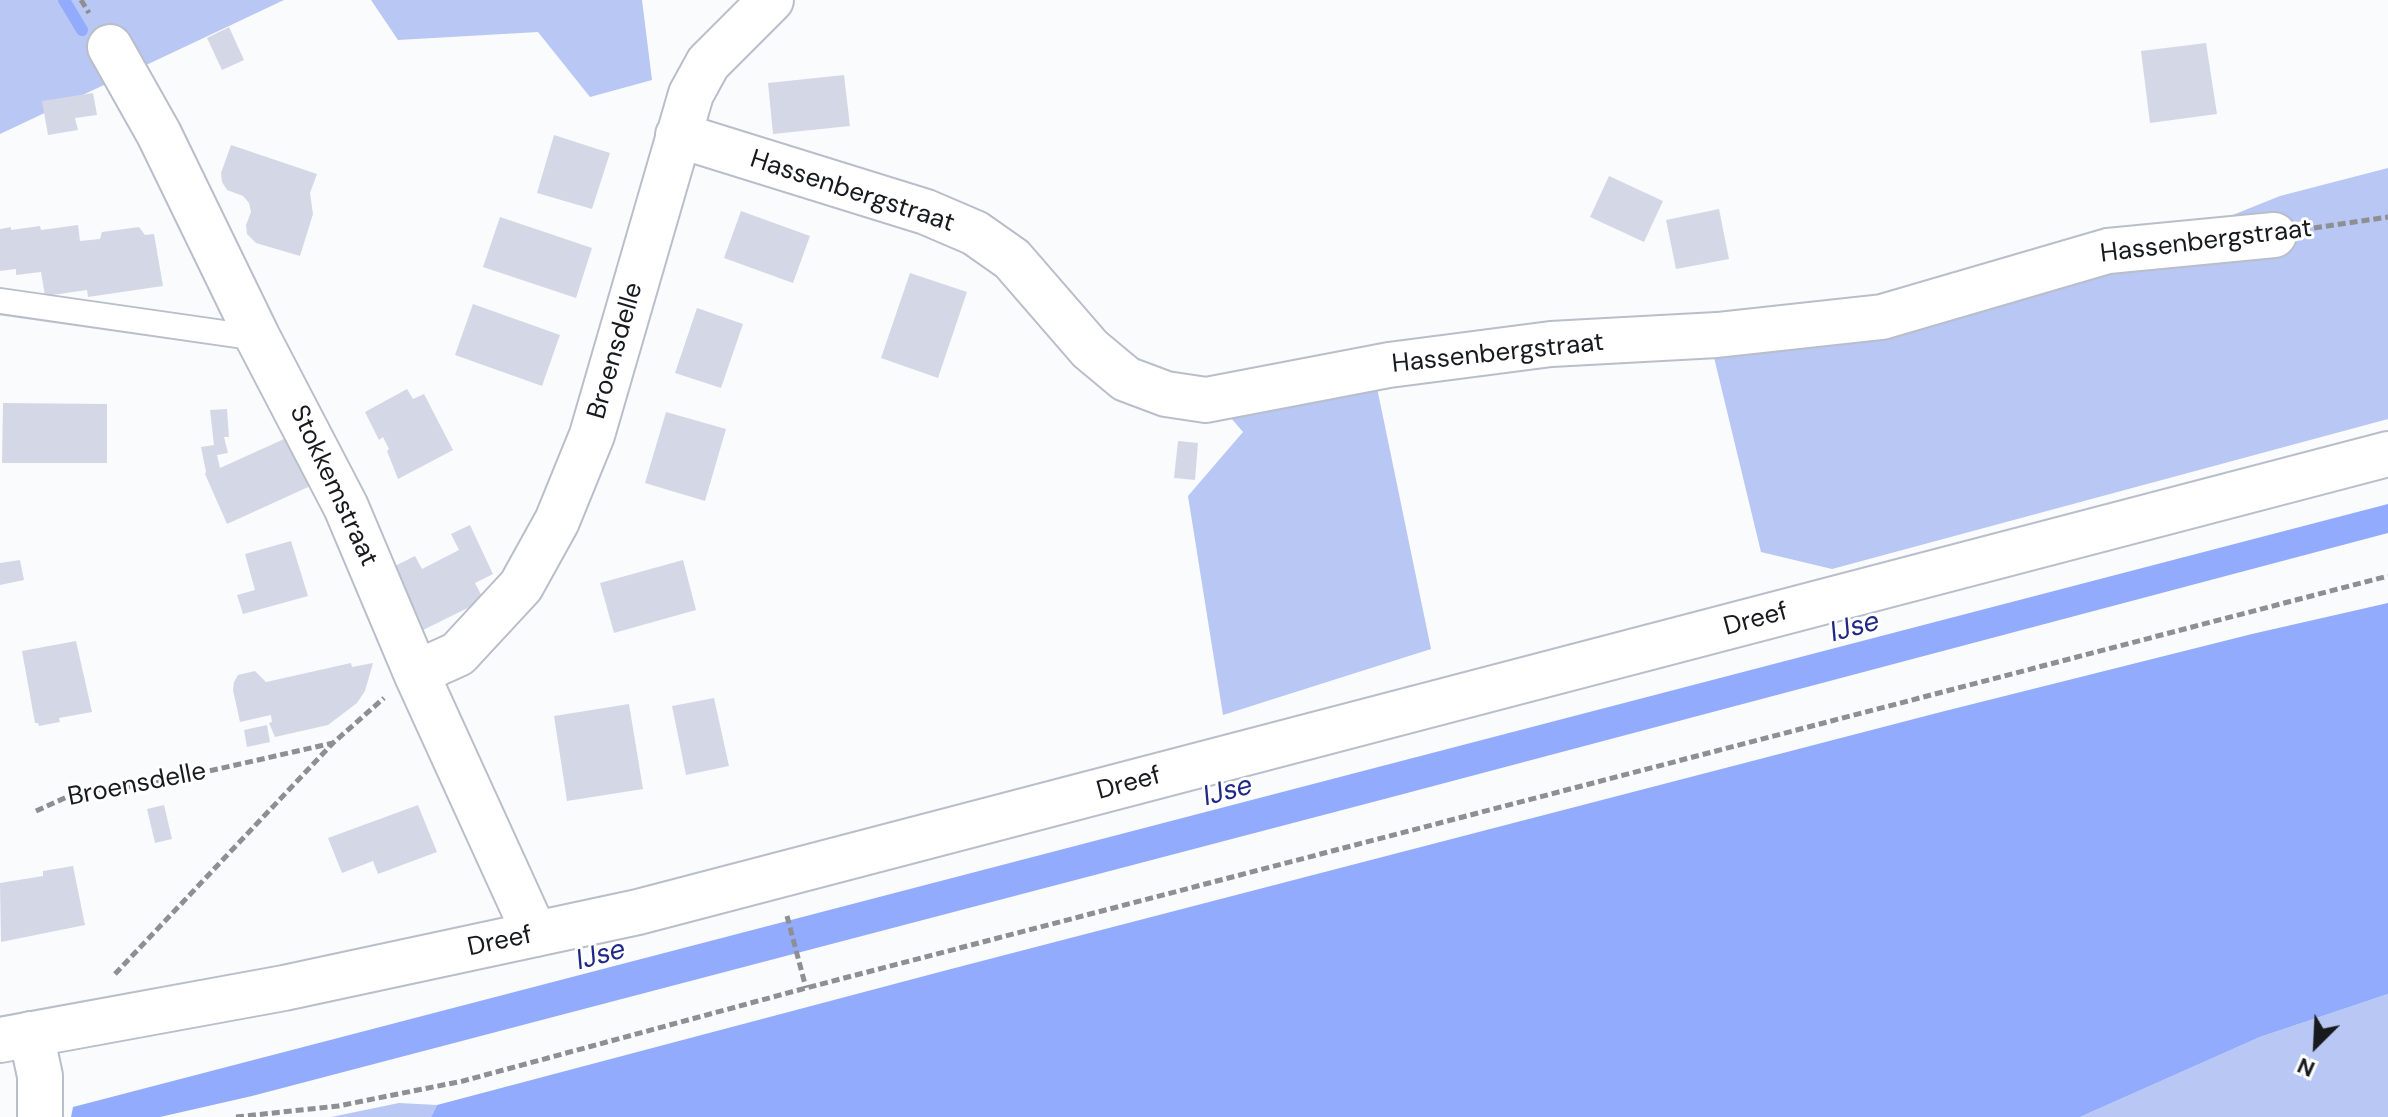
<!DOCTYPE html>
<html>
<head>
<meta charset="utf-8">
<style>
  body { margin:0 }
  #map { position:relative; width:2388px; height:1117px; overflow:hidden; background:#fafbfd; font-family:"DM Sans",sans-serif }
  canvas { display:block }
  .north { position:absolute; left:2276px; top:1005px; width:80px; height:80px; -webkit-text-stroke:6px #fff; paint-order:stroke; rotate:204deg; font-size:22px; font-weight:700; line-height:32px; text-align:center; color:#181a1e }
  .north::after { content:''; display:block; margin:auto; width:28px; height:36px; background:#181a1e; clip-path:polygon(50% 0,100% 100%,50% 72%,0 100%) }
</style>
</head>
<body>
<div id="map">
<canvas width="2388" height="1117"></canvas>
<div class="north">N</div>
</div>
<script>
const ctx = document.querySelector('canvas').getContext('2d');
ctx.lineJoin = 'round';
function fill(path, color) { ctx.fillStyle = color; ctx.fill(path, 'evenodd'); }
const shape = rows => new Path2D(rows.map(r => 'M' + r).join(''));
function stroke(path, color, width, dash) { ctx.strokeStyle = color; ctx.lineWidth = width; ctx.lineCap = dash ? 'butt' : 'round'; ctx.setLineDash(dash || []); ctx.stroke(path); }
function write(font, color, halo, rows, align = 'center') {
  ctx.font = font + ' "DM Sans",sans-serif'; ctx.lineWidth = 6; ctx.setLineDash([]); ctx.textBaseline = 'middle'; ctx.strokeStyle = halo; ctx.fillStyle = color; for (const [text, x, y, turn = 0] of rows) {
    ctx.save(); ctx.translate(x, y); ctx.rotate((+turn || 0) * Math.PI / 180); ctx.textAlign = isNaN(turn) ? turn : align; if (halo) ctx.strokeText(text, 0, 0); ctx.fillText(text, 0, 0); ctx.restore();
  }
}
const green = shape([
  [0,0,284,0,0,134],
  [371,0,642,0,652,80,590,97,538,32,398,40],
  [2388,168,2388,419,1832,569,1761,552,1711,345,2143,251,2280,196],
  [1375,378,1431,649,1223,715,1188,496,1243,432,1225,411],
  [2388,994,2388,1117,2080,1117,2260,1037],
  [399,1103,437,1105,431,1117,331,1117]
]);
const water = shape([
  [2388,504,2388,533,1392,797,252,1096,160,1117,71,1117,73,1107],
  [2388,603,2388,994,2260,1037,2080,1117,431,1117,437,1105,951,969,1941,712,2252,634]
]);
const stream = shape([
  [64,0,82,30]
]);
const building = shape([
  [229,27,244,60,222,70,207,38],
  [2206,43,2217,114,2150,123,2141,51],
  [844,75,850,126,773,134,768,83],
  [93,93,97,115,75,118,78,130,48,135,42,101],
  [554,135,610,153,592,209,537,193],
  [231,145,317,174,310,193,313,214,300,256,256,243,247,234,246,225,251,212,249,203,243,196,227,190,222,182,221,173],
  [1609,176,1663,201,1644,242,1590,217],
  [1719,209,1729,259,1676,269,1666,220],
  [741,211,810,236,793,283,724,258],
  [500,217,592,248,576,298,483,267],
  [78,225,80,241,100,239,102,232,139,227,145,235,154,234,163,286,88,297,87,290,45,296,41,272,16,275,16,269,0,271,0,229,11,227,11,230,40,226,41,230],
  [910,273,967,292,938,378,881,358],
  [473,304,560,335,542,386,455,355],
  [697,308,743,324,721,388,675,373],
  [407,389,413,399,424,394,453,450,398,479,387,451,389,449,383,437,379,440,365,412],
  [3,403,107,404,107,463,2,463],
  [227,409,229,437,224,437,228,453,217,455,220,468,295,434,317,483,227,524,205,474,206,472,201,447,214,445,210,410],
  [666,412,726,429,705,501,645,483],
  [1178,441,1198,443,1195,480,1174,478],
  [470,525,493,574,475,583,484,600,419,632,389,569,415,556,422,569,459,550,451,534],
  [291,541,308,596,243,614,237,595,255,590,245,554],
  [20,560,24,580,0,585,0,563],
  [683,560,696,610,614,633,600,583],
  [76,641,92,712,59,718,60,722,39,726,38,723,35,723,22,651],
  [351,663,352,667,373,663,365,691,357,703,328,725,275,737,269,723,272,722,271,715,240,722,233,690,234,682,238,675,255,671,266,682],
  [714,698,729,766,686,775,672,706],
  [629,704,643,789,567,801,554,716],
  [267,725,270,742,247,747,244,730],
  [164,805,172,839,155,843,147,809],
  [418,805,437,852,378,874,373,861,342,873,328,838],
  [73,866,85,925,1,942,0,883,43,876,43,871]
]);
const path = shape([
  [81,0,89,13],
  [2314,228,2388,217],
  [36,811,78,792,147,785,333,743],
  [787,916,806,988],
  [115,974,333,743,384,698],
  [236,1117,338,1106,463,1081,806,988,2388,576]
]);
const lane = shape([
  [0,301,258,338]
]);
const street = shape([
  [110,47,159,134,258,338,346,507,416,673,535,934],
  [678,135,926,212,975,233,1012,259,1090,349,1126,379,1166,394,1206,400,1389,365,1551,344,1717,335,1882,317,2108,251,2274,235],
  [416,673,458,654,521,586,557,521,592,435,691,94,708,63,771,0],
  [31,1034,40,1076,40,1117]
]);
const secondary = shape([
  [0,1040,284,988,638,912,2388,454]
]);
const streetNames = [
  ["Hassenbergstraat",852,192,18],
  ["Hassenbergstraat",2206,242,-7],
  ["Broensdelle",616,351,-74],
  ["Hassenbergstraat",1498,354,-6],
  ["Stokkemstraat",333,486,65],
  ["Dreef",1756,620,-15],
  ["Dreef",1129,784,-15],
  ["Broensdelle",137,785,-11],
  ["Dreef",500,942,-12]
];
const waterNames = [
  ["IJse",1855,628,-15],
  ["IJse",1228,792,-15],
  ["IJse",601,956,-15]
];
fill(green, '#b8c7f3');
fill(water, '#93abfd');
stroke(stream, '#93abfd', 12);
fill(building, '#d4d8e6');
stroke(lane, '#b9becb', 28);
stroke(street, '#b9becb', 48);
stroke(secondary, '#b9becb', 48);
stroke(path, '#8e8f92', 5, [8, 4]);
stroke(lane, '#fff', 24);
stroke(street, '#fff', 44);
stroke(secondary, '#fff', 44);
write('26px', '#181a1e', '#fff', streetNames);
write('italic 28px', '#1f2985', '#fff', waterNames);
</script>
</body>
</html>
